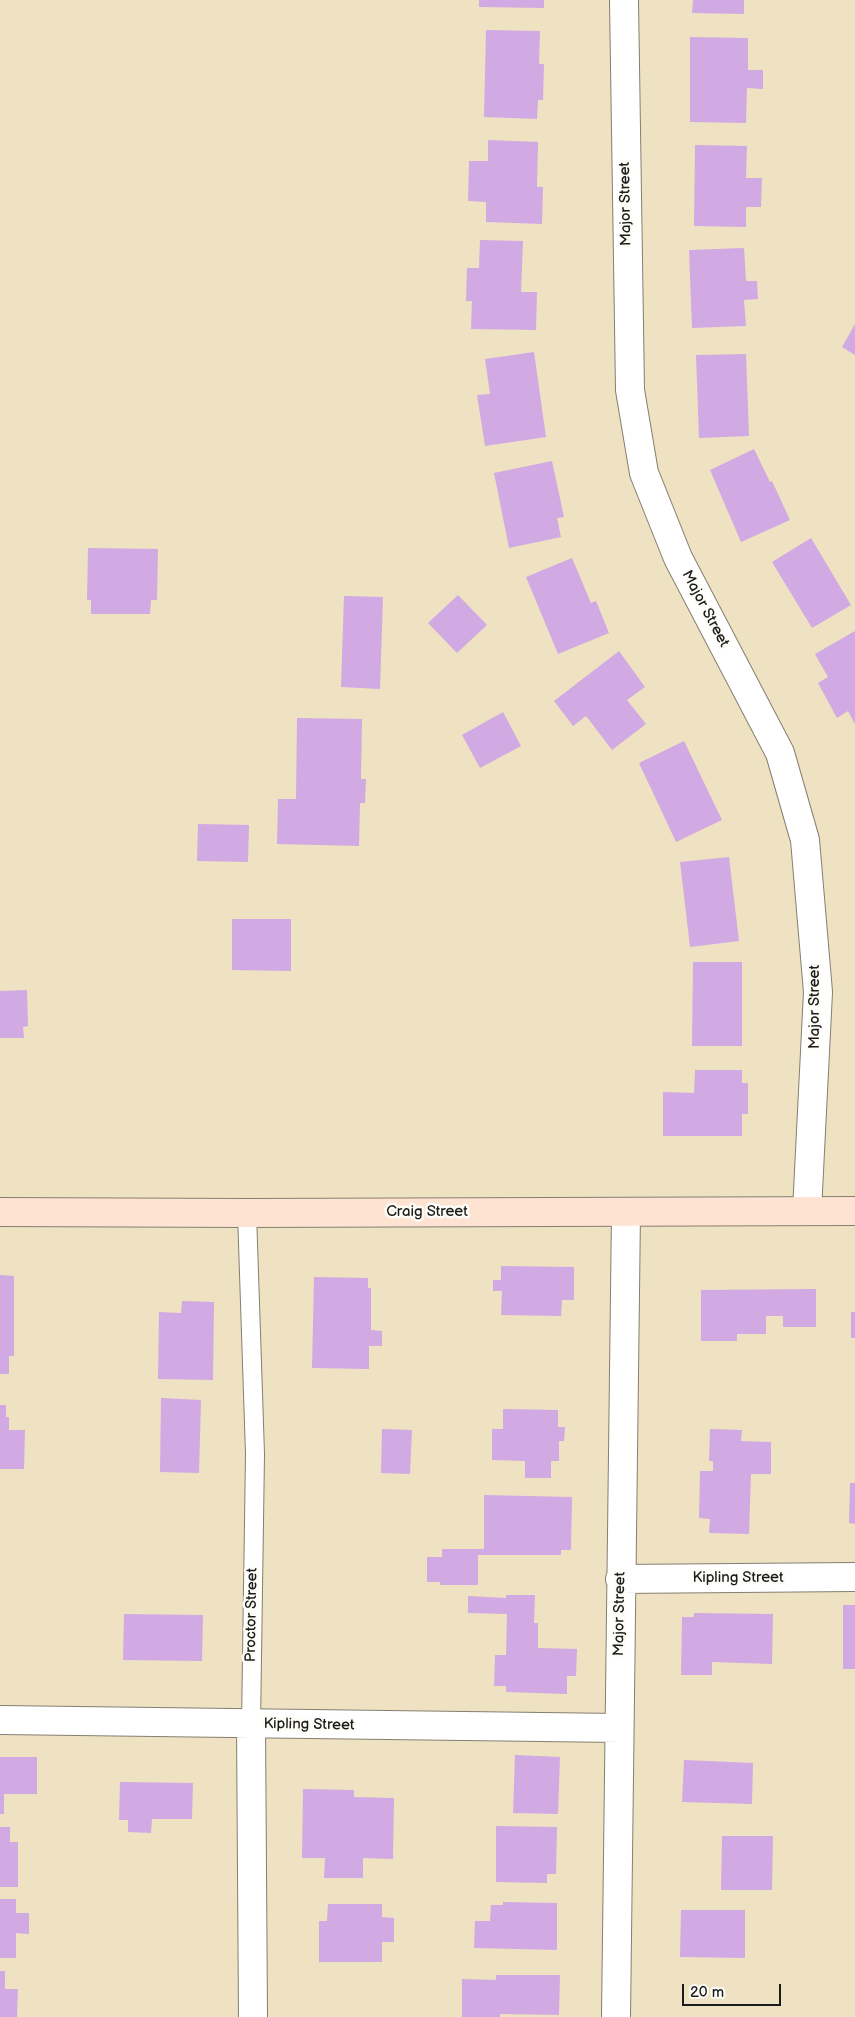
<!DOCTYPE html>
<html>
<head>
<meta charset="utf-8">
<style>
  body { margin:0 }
  #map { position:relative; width:855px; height:2017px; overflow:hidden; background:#eee2c3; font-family:"Balsamiq Sans",sans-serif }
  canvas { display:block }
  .scale { position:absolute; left:682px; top:1984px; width:99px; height:22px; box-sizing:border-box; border:2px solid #1c1c1c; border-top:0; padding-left:6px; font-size:15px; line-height:18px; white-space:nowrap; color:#1c1c1c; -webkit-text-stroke:4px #fdfcf7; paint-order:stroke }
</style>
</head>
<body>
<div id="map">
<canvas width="855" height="2017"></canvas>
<div class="scale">20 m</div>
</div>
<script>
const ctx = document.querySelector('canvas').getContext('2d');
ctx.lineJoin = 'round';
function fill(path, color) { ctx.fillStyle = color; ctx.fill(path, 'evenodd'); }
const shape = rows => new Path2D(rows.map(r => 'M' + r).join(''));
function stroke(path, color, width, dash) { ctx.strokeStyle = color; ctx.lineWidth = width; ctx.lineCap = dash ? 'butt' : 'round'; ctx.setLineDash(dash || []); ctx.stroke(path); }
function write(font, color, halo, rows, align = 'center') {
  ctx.font = font + ' "Balsamiq Sans",sans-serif'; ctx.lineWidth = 5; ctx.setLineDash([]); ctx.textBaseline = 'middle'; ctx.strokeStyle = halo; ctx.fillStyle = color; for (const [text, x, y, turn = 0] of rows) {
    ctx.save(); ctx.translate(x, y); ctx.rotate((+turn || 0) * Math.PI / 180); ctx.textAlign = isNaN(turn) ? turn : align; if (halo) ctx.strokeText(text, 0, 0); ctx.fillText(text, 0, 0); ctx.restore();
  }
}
const building = shape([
  [479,0,544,0,544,8,479,7],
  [693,0,744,0,744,14,692,13],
  [486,30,540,31,539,64,544,64,543,100,538,100,537,119,484,117],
  [690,37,748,38,748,70,763,70,763,89,747,88,746,123,690,122],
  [488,140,538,142,537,187,543,187,542,224,486,222,486,202,468,201,469,161,488,161],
  [695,145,747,146,746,178,762,178,761,207,746,207,746,227,694,226],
  [480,240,523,241,521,292,537,292,536,330,471,329,472,301,466,301,467,268,479,268],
  [744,248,746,281,757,281,758,299,744,300,746,326,692,328,689,250],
  [855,324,855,355,842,347],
  [534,352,546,437,485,446,477,395,490,394,485,359],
  [746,354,749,436,699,438,696,355],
  [754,449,770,482,772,481,790,520,741,542,710,470],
  [552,461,564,517,557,518,561,537,509,548,494,473],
  [811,538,851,605,812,628,772,562],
  [88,548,158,549,157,600,151,600,150,614,91,614,91,600,87,600],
  [572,558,591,603,596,601,609,633,558,654,526,577],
  [458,595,487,625,457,653,428,623],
  [344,596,383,597,380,689,341,687],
  [855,631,855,724,848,711,837,718,818,683,828,677,815,654],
  [619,651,645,687,627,700,646,724,612,750,586,716,573,726,554,701],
  [503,712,521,746,480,768,462,735],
  [297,718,362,719,361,779,366,779,365,803,360,803,359,846,277,844,278,799,296,799],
  [684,741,722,820,676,842,639,763],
  [198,824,249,825,248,862,197,861],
  [729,857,739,941,690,947,680,862],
  [232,919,291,919,291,971,232,970],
  [693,962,742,962,742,1046,692,1046],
  [27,990,28,1026,23,1027,24,1038,0,1038,0,991],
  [695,1070,742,1070,742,1083,748,1083,748,1114,742,1114,742,1136,663,1136,663,1092,694,1093],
  [501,1266,574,1267,574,1300,562,1300,561,1316,501,1315,502,1291,493,1291,493,1280,501,1280],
  [0,1275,14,1276,14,1356,9,1356,9,1374,0,1374],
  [314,1277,368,1278,368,1288,371,1288,371,1330,382,1331,382,1346,369,1346,369,1369,312,1368],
  [816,1289,816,1327,783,1327,783,1316,766,1316,766,1334,737,1334,737,1341,701,1341,701,1290],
  [182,1301,214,1302,213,1380,158,1379,159,1312,181,1313],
  [851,1312,855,1312,855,1338,851,1338],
  [161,1398,201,1400,199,1473,160,1472],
  [0,1405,6,1405,6,1417,9,1417,9,1430,25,1430,24,1469,0,1469],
  [503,1409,558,1410,558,1427,565,1427,564,1441,559,1441,559,1461,551,1461,551,1478,525,1478,525,1461,492,1460,492,1429,503,1429],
  [382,1429,412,1430,410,1474,381,1473],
  [710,1429,742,1430,741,1441,771,1442,771,1474,751,1474,749,1534,709,1533,710,1519,699,1518,700,1471,713,1471,713,1461,709,1461],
  [850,1483,855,1483,855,1524,849,1523],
  [484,1495,572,1497,571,1550,561,1550,561,1555,478,1555,478,1585,440,1585,440,1582,427,1582,427,1557,442,1557,442,1549,484,1549],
  [506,1595,535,1595,534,1623,538,1623,538,1648,577,1649,576,1676,567,1676,567,1694,506,1692,506,1686,494,1686,495,1655,506,1655,507,1614,468,1613,468,1596,506,1598],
  [843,1605,855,1605,855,1669,843,1669],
  [694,1613,773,1614,772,1664,712,1662,712,1675,681,1675,682,1617,694,1617],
  [124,1614,203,1615,202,1661,123,1660],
  [515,1755,560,1757,558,1814,513,1813],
  [0,1757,37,1757,37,1794,4,1794,4,1814,0,1814],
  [684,1760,753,1763,752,1804,682,1802],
  [120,1782,193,1783,192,1819,152,1819,151,1833,128,1832,128,1820,119,1820],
  [303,1789,354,1790,354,1797,394,1798,393,1859,363,1858,363,1878,324,1878,325,1858,302,1858],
  [496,1826,557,1827,556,1874,547,1874,547,1883,496,1882],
  [0,1827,10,1827,10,1842,18,1842,18,1887,0,1887],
  [722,1836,773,1836,772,1890,721,1890],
  [0,1899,16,1899,16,1913,29,1913,29,1934,16,1933,16,1958,0,1958],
  [503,1902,557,1903,557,1950,474,1948,475,1921,490,1921,491,1905,503,1905],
  [328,1904,382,1904,382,1917,394,1918,394,1942,382,1942,382,1962,319,1962,319,1921,327,1921],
  [681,1910,745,1910,745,1958,680,1957],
  [0,1971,5,1971,5,1989,18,1989,17,2017,0,2017],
  [496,1975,560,1975,559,2015,500,2014,500,2017,462,2017,462,1979,496,1980]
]);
const lane = shape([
  [247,1213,255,1454,251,1724]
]);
const street = shape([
  [624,0,630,390,644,473,678,558,780,753,805,840,818,992,807,1211],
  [620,1579,855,1577],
  [0,1720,619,1728],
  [251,1724,253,2017],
  [616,2017,626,1212]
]);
const secondary = shape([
  [0,1212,247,1213,855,1211]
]);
const streetNames = [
  ["Major Street",626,204,-91],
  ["Major Street",705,609,62],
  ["Major Street",815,1007,-90],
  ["Craig Street",427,1212],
  ["Kipling Street",738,1578],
  ["Major Street",620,1614,-89],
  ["Proctor Street",252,1615,-89],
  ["Kipling Street",309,1725,1]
];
fill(building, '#d1a9e3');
stroke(lane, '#857f70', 20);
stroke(street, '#857f70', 30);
stroke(secondary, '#857f70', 30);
stroke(lane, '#fff', 18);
stroke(street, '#fff', 28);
stroke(secondary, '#fee3d2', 28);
write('15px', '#1c1c1c', '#fdfcf7', streetNames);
</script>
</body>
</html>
